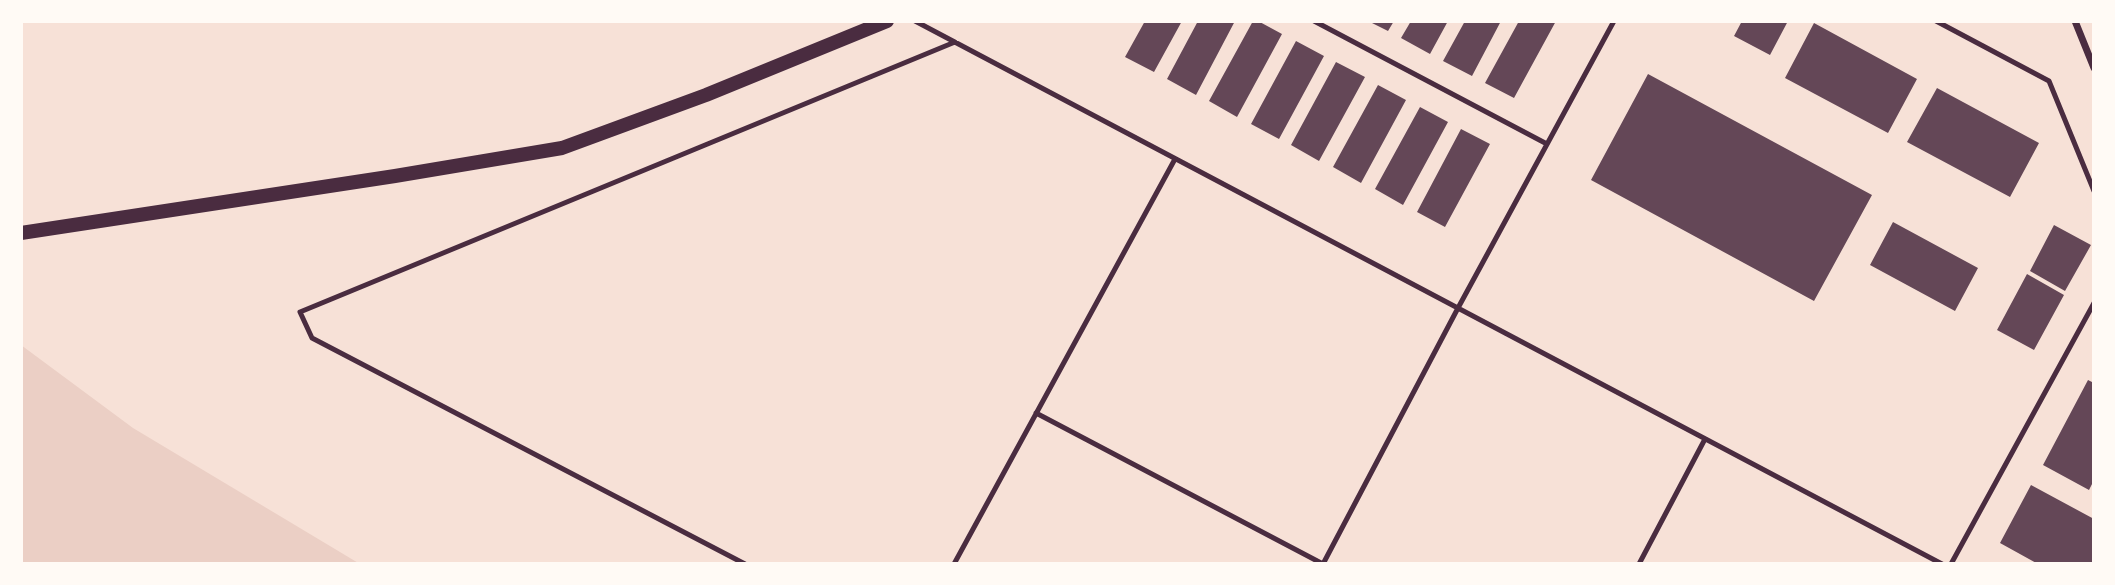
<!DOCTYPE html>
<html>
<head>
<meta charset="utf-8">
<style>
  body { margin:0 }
  #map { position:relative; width:2115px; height:585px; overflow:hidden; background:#f7e1d7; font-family:"DejaVu Sans",sans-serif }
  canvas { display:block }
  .frame { position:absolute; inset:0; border:23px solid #fffaf5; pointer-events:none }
</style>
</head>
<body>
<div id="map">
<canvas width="2115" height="585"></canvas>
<div class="frame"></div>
</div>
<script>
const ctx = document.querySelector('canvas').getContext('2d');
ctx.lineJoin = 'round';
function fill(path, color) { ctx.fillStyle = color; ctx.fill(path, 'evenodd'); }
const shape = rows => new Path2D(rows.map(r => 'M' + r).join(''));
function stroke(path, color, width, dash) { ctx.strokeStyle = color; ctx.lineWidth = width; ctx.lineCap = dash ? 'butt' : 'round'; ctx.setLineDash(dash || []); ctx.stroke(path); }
const green = shape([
  [21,345,133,428,360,564,21,564]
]);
const building = shape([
  [1145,21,1182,21,1154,72,1125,57],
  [1198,21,1235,21,1196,95,1167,79],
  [1253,21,1258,21,1282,34,1237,117,1209,101],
  [1368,21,1394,21,1388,31],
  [1411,21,1448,21,1430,54,1401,38],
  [1465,21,1501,21,1472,76,1443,61],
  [1519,21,1556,21,1514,98,1485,83],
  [1742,21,1788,21,1770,55,1734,36],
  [1814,23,1917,79,1888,133,1785,78],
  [1296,41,1324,56,1279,139,1251,124],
  [1336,62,1365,77,1319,161,1291,145],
  [1648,74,1872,195,1814,301,1591,180],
  [1378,85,1406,100,1361,183,1333,167],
  [1937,88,2039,143,2010,197,1907,142],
  [1420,107,1448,122,1403,205,1375,189],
  [1461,129,1490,144,1445,227,1417,212],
  [1893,222,1978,268,1955,311,1870,265],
  [2054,225,2091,245,2065,291,2030,271],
  [2027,274,2064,295,2034,350,1997,330],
  [2088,380,2094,383,2094,480,2089,490,2043,465],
  [2031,485,2094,519,2094,564,2038,564,2000,543]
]);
const service = shape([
  [915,21,1942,564],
  [1314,21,1547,144],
  [1936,21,2049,81,2094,191],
  [1036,413,1323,564],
  [745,564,312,338,300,312,955,42],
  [954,564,1175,159],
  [1323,564,1458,308,1614,21],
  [1639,564,1705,439],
  [1951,564,2094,303]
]);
const minor = shape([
  [2075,21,2094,68]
]);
const secondary = shape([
  [21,233,395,176,562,148,706,95,887,21]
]);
fill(green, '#ebcfc5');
fill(building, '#644757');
stroke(service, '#4a2c40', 5);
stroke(minor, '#4a2c40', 7);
stroke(secondary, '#4a2c40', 14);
</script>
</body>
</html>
